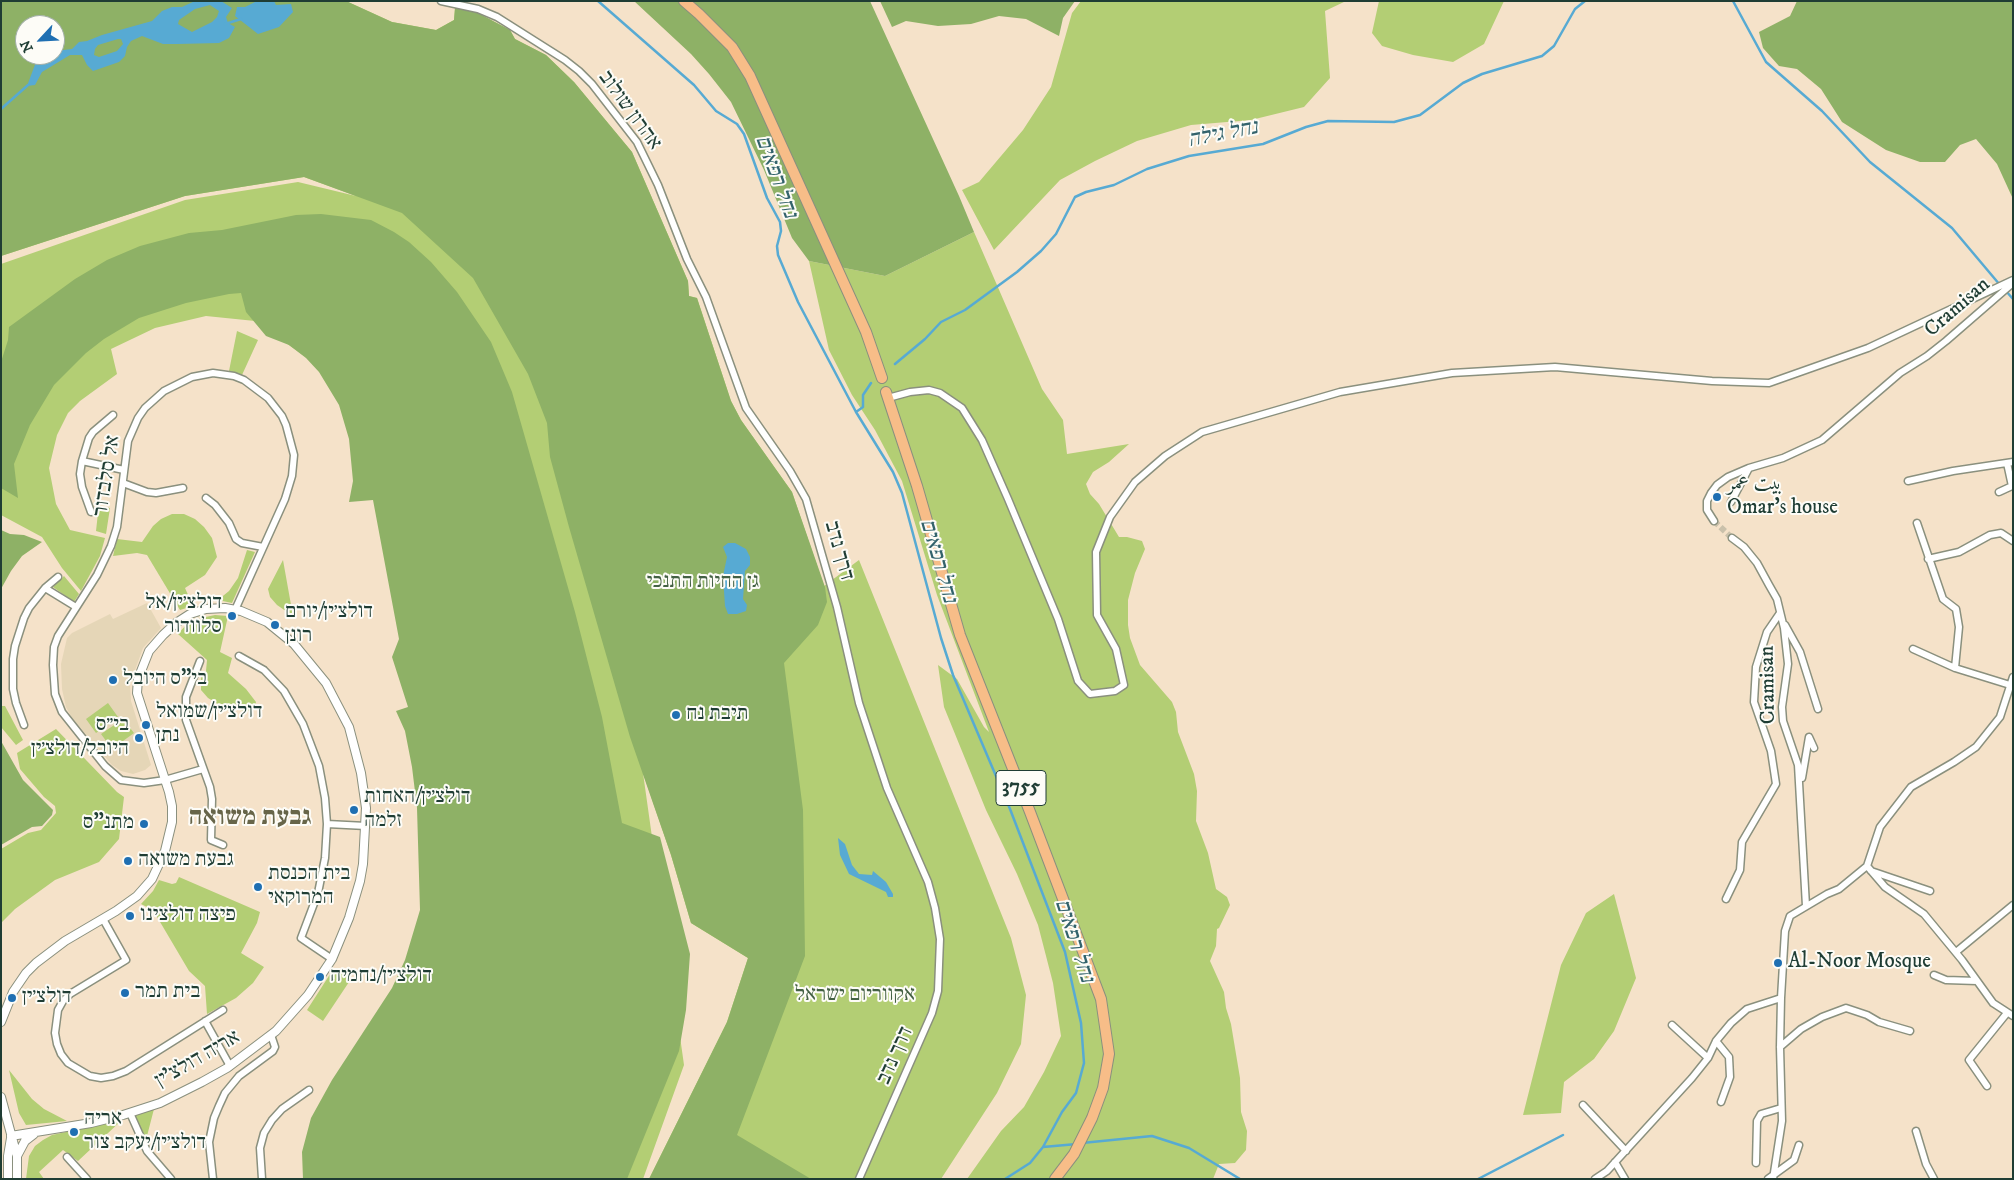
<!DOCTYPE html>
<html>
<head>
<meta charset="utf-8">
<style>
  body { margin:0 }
  #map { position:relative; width:2014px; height:1180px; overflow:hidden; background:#f5e2c9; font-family:"IM FELL DW Pica",serif }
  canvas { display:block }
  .frame { position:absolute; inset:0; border:2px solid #1f3d34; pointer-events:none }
  .north { position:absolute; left:15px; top:15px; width:50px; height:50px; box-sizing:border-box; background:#fdfcf7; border:1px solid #a4b0a9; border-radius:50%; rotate:245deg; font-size:14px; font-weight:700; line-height:20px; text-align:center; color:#1f3d34 }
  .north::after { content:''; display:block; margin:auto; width:18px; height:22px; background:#1f6fb2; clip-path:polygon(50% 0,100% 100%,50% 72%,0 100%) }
</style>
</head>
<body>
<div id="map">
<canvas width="2014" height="1180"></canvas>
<div class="frame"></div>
<div class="north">N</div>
</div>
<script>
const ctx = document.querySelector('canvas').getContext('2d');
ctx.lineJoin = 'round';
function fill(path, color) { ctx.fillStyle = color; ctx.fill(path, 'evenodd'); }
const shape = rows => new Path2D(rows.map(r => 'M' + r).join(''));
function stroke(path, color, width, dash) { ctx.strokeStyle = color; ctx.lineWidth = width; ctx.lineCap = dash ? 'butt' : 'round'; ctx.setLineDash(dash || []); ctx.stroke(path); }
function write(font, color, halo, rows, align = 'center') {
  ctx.font = font + ' "IM FELL DW Pica",Amiri,"Frank Ruhl Libre",serif'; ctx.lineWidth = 4; ctx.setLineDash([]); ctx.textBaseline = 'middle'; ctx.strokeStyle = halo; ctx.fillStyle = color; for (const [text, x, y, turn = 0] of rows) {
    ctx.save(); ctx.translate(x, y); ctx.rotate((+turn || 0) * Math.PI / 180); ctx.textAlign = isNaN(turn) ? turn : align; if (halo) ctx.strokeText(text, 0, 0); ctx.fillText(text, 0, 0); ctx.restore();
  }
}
const built = shape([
  [147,603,161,628,143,648,130,684,131,701,151,765,145,770,133,774,121,771,112,765,72,718,66,707,62,689,61,664,67,638,72,633,110,614,113,619]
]);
const green = shape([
  [1,1,346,1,392,22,436,30,454,20,455,8,476,12,510,30,515,39,546,55,574,82,632,152,688,281,689,296,697,298,731,401,741,420,792,492,824,586,859,560,1011,938,1026,995,1021,1044,997,1093,941,1179,649,1179,727,1022,748,958,691,923,671,855,643,773,684,1065,643,1179,307,1179,403,998,444,847,362,397,255,321,206,316,155,328,111,349,117,374,80,401,68,413,57,435,49,468,56,504,70,530,105,538,100,556,81,591,62,568,42,537,1,515,1,264,185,200,298,182,356,196,304,177,185,196,1,256],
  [25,25,55,25,55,55,25,55],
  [1081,1,1346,1,1325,11,1330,78,1304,107,1251,120,1191,125,1137,141,1095,161,1060,180,994,250,962,190,979,182,1023,130,1051,87,1072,13],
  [1379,1,1504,1,1484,44,1453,62,1413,55,1382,46,1372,33],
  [974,232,1042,389,1063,420,1067,454,1129,444,1109,462,1093,472,1086,484,1090,494,1099,504,1119,537,1127,537,1142,541,1145,549,1135,573,1128,600,1128,625,1130,638,1140,665,1172,702,1176,712,1178,732,1194,774,1197,791,1196,821,1208,853,1216,889,1227,897,1230,905,1219,928,1217,929,1216,946,1210,961,1224,992,1226,1008,1231,1024,1240,1078,1241,1112,1247,1131,1246,1150,1235,1163,1219,1164,1213,1179,967,1179,1001,1131,1024,1107,1044,1072,1061,1036,1053,983,1038,925,1017,874,986,810,944,707,938,665,957,679,984,727,989,732,937,595,902,481,875,430,852,395,829,350,809,261,885,276],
  [237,331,258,340,242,375,229,371],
  [96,505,110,508,106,534,96,531,98,513],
  [172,514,184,514,195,519,204,527,212,538,217,557,205,575,185,588,193,606,180,610,147,555,137,553,113,556,117,539,142,542,153,526,161,519],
  [247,550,255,552,232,603,218,600,229,591,238,578],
  [283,560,293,616,277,605,270,597,268,589],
  [64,576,79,594,74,602,53,587],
  [215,615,228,616,220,652,232,658,228,673,246,689,256,702,254,710,243,712,238,705,229,711,208,698,201,690,201,677,206,671,207,660,178,634,186,625,201,618],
  [108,703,118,717,96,733,86,719],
  [1,706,5,706,23,740,16,745,1,727],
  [123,719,134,733,112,749,101,734],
  [56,729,117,792,124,797,119,839,99,862,55,880,15,909,1,923,1,849,28,833,41,830,56,813,55,806,44,797,20,769,17,753],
  [179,877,260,912,257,923,241,953,264,967,253,983,236,998,207,1014,205,986,189,971,153,910,141,904,153,891,159,880,172,884,176,883],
  [1614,894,1636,978,1614,1031,1594,1059,1564,1082,1561,1113,1523,1115,1561,965,1586,913],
  [334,968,351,979,323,1021,307,1010],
  [9,1070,32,1099,44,1109,67,1121,26,1125,19,1113],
  [154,1109,147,1136,143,1136,133,1116],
  [122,1120,78,1161,63,1150,39,1172,44,1179,26,1179,29,1156,35,1146,43,1140,52,1135]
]);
const forest = shape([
  [1,1,346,1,392,22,436,30,454,20,455,8,476,12,510,30,515,39,546,55,574,82,632,152,688,281,689,296,697,298,731,401,741,420,792,492,825,587,827,602,818,625,784,663,803,810,805,956,737,1135,811,1179,649,1179,727,1022,748,958,691,923,671,855,630,737,569,527,550,457,547,423,528,374,473,278,402,213,304,177,185,196,1,256],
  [25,25,55,25,55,55,25,55],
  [634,1,870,1,959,196,974,232,885,276,809,261,792,238,764,170,731,102,709,74,691,54],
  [880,1,1075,1,1063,18,1059,36,1026,19,999,16,971,24,938,26,906,21,892,27],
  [1797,1,2013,1,2013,199,1997,164,1976,139,1960,145,1945,162,1920,162,1886,150,1842,122,1821,89,1797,69,1779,66,1763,48,1759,32,1790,16],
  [321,214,371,220,394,232,409,242,431,262,457,292,491,342,512,392,575,612,602,717,622,823,660,837,690,954,686,1010,679,1051,627,1179,303,1179,302,1152,311,1118,332,1080,392,988,405,960,420,910,417,808,412,767,405,731,396,711,408,707,392,657,399,639,373,500,349,502,353,481,349,439,339,405,319,372,306,358,289,345,266,336,246,312,241,293,229,294,186,303,139,318,104,339,86,353,54,385,30,425,14,464,18,498,1,488,1,362,8,340,9,327,75,279,107,260,140,246,189,233,222,230,296,215],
  [1,530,10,534,24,535,42,542,22,556,11,571,1,589],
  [1,741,23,780,53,810,52,815,42,826,32,827,1,845]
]);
const water = shape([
  [195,1,221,1,232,8,226,17,228,23,235,27,229,38,219,43,177,44,163,44,142,36,131,41,127,47,125,56,119,62,93,71,87,65,82,55,70,55,42,72,35,85,27,86,36,62,46,64,53,59,55,51,72,49,79,42,87,41,102,35,152,21,162,11,172,7,182,7],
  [210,5,219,11,217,17,212,22,192,32,178,24,179,20,195,9],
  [118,39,121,39,123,44,117,51,99,57,94,55,95,49,98,45],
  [257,1,274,1,276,5,291,4,293,12,279,27,258,34,235,16,237,7,245,7],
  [728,543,735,543,746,549,750,557,750,565,745,571,743,599,747,605,746,611,737,614,728,614,725,606,723,576,727,557,723,547],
  [838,838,845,844,852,865,859,874,872,875,873,871,886,882,893,894,893,897,888,897,886,892,849,874,840,855]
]);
const stream = shape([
  [598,1,694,85,716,111,737,124,744,134,767,198,780,222,781,231,777,246,778,255,798,302,856,412,893,472,902,493,941,638,953,675,1010,809,1065,952,1081,1023,1084,1063,1076,1093,1062,1112,1043,1147,1030,1163,1005,1179],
  [1733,1,1766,62,1822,111,1870,162,1952,228,2000,285],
  [225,24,241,19],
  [1,109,28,85],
  [2006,291,2013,299],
  [895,364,925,339,941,322,965,310,1017,272,1041,251,1056,234,1075,197,1086,192,1114,185,1147,169,1189,156,1263,144,1306,127,1328,121,1394,122,1420,115,1463,83,1482,74,1542,56,1554,46,1575,9,1585,1],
  [856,412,863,407,863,395,871,383],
  [1082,1143,1152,1136,1189,1148,1240,1179],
  [1043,1147,1077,1144],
  [1478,1179,1563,1135]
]);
const minorTunnel = shape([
  [1714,521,1732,538]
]);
const minor = shape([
  [441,1,478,9,497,17,565,60,579,71,592,84,637,142,658,185,687,259,706,297,746,408,790,471,806,499,837,607,859,703,887,788,928,882,935,908,940,939,938,991,932,1013,859,1179],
  [888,398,910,392,929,390,940,393,962,408,982,440,1008,499,1058,619,1078,681,1090,694,1115,691,1124,685,1116,649,1097,615,1096,552,1110,517,1135,482,1165,456,1202,432,1340,392,1452,373,1555,367,1712,381,1769,383,1868,348,2013,280],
  [82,461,124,470],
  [1908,481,1953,471,2013,462],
  [123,483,147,492,156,493,183,488],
  [1999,492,2012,486,2007,463],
  [206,498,215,505,229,523,236,539,242,543,263,547],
  [1731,502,1749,468,1783,458,1822,440,1900,373,1927,356,1946,341,2013,283],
  [91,512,82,487,80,474,82,461,89,438,93,432,113,415],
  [1714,521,1707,510,1707,501,1711,493,1717,485,1728,477,1749,468],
  [1917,523,1943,599,1956,609,1959,627,1955,668],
  [1732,538,1744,547,1757,563,1769,585,1777,599,1784,628,1788,664,1782,707,1783,721,1798,765,1806,906],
  [1928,559,1959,552,1990,535,2001,533,2013,541],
  [45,588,76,607],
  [1785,625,1800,652,1818,709],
  [1913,649,1955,668,2010,685],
  [239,656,264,670,284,691,303,724,319,766,325,798,327,824,325,858,318,893,301,938,332,959],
  [200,661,186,697,186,720,210,787,212,799,211,840,223,845],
  [24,725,16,703,13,689,13,659,15,646,24,618,29,608,45,588,58,577],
  [203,769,165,780,144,783,121,780,105,766,62,712,55,694,53,665,54,647,58,636,97,575,111,546,117,527,128,441,138,418,145,408,164,391,192,377,213,373,234,376,244,380,268,398,282,416,286,425,294,455,292,476,285,499,235,610],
  [1802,778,1809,737,1814,748],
  [327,824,366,826],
  [1867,866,1885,887,1924,914,1962,960,1993,1003,2013,1016],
  [1871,871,1930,891],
  [1726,899,1740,870,1742,842,1776,784,1771,751,1754,702,1756,667,1767,632,1780,613],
  [103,919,126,960,70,994,63,1001,58,1010,55,1033,57,1044,61,1054,68,1063,90,1076,101,1078,113,1076,126,1071,223,1010],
  [1956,952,2013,905],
  [1934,975,1946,980,1977,981],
  [205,1021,230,1066],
  [1672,1025,1708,1058],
  [1716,1041,1729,1057,1730,1077,1721,1102],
  [1780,1047,1801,1029,1822,1017,1846,1008,1867,1015,1879,1022,1910,1031],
  [1987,1086,1969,1060,2007,1013],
  [1583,1105,1626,1151],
  [130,1113,147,1151,171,1179],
  [1916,1131,1926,1164,1934,1179],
  [67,1157,87,1179],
  [1615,1162,1625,1179],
  [1756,1163,1757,1121,1761,1114,1781,1108],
  [213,1179,209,1142,214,1118,219,1106,225,1093,239,1076,273,1051,275,1047,271,1035],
  [262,1179,260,1148,264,1133,272,1120,282,1109,309,1090],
  [1595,1179,1607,1171,1692,1078,1708,1058,1716,1041,1731,1023,1747,1009,1781,998,1785,931,1790,916,1827,894,1839,889,1867,866,1880,827,1911,787,1954,762,1976,747,2000,717,2013,677],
  [1768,1179,1794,1160,1799,1145],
  [1773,1179,1782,1121,1780,1047,1781,998]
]);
const tertiary = shape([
  [1,1022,13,992,26,973,36,963,65,941,116,911,137,896,152,879,165,851,172,822,172,806,169,792,137,693,138,679,149,651,163,635,176,623,190,614,206,609,225,608,241,611,267,622,294,644,326,683,349,727,361,773,366,808,363,864,360,881,349,918,332,959,308,995,276,1031,227,1068,202,1082,160,1103,123,1115,91,1123,11,1136],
  [1,1097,17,1156,17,1179],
  [17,1156,25,1141,34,1134],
  [8,1179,8,1156,11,1138]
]);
const primary = shape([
  [684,1,699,14,732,47,750,76,866,332,882,378],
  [886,392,917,486,960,635,1030,812,1101,999,1109,1054,1103,1088,1092,1118,1074,1154,1055,1179]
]);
const markers = [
  [1717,497,5,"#1f6fb2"],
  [232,616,5,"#1f6fb2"],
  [275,625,5,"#1f6fb2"],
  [113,680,5,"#1f6fb2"],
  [676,715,5,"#1f6fb2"],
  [146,725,5,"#1f6fb2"],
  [139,738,5,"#1f6fb2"],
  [354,810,5,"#1f6fb2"],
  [144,824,5,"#1f6fb2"],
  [128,861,5,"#1f6fb2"],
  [258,887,5,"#1f6fb2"],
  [130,916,5,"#1f6fb2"],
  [1778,963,5,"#1f6fb2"],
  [320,977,5,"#1f6fb2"],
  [125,993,5,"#1f6fb2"],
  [12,998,5,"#1f6fb2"],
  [74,1132,5,"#1f6fb2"]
];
const shields = [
  [1021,788,50]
];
const shieldNames = [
  ["3755",1021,788]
];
const streetNames = [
  ["אהרון שולוב",629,111,54],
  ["Cramisan",1958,308,-41],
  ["אל סלבדור",108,476,-81],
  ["דרך נדב",838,551,74],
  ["Cramisan",1769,685,-91],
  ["דרך נדב",896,1056,-66],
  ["אריה דולצ'ין",198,1060,-30]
];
const poiNames = [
  ["بيت عمر",1727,485],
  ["Omar's house",1727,509],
  ["דולצ׳ין/אל",222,604,"right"],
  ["סלוודור",222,628,"right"],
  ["דולצ׳ין/יורם",285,613],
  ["רונן",285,637],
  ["בי\"ס היובל",123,680],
  ["דולצ׳ין/שמואל",156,713],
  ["נתן",156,737],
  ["תיבת נח",686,715],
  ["בי״ס",129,726,"right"],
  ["היובל/דולצ׳ין",129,750,"right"],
  ["דולצ׳ין/האחות",364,798],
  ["זלמה",364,822],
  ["מתנ\"ס",134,824,"right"],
  ["גבעת משואה",138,861],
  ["בית הכנסת",268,875],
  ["המרוקאי",268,899],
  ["פיצה דולצינו",140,916],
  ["Al-Noor Mosque",1788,963],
  ["דולצ׳ין/נחמיה",330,977],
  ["בית תמר",135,993],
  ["דולצ׳ין",22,998],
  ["אריה",84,1120],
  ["דולצ׳ין/יעקב צור",84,1144]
];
const parkNames = [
  ["גן החיות התנכי",703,583],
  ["אקווריום ישראל",855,996]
];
const waterNames = [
  ["נחל גילה",1223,135,-11],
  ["נחל רפאים",775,177,70],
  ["נחל רפאים",937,561,74],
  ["נחל רפאים",1073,941,72]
];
const districtNames = [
  ["גבעת משואה",250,819]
];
fill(built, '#e5d6b7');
fill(green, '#b3ce74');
fill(forest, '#8eb166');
fill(water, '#57aad3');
stroke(stream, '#57aad3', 2.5);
stroke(minorTunnel, '#cac1ab', 6, [6, 3]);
stroke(minor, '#8a907e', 9);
stroke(tertiary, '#8a907e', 10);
stroke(primary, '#8a907e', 12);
stroke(minor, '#fff', 6);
stroke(tertiary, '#fff', 8);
stroke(primary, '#f7bd88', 10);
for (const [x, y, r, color] of markers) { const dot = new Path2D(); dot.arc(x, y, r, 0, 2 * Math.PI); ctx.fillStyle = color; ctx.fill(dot); stroke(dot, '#fdfcf7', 2); }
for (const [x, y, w] of shields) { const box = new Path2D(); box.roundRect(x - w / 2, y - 17.5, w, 35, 4); ctx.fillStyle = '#fdfcf7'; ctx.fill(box); stroke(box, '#1f3d34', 1); }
write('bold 20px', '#1f3d34', null, shieldNames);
write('21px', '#1f3d34', '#fdfcf7', streetNames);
write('21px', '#1f3d34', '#fdfcf7', poiNames, 'left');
write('21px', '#446144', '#fdfcf7', parkNames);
write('italic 22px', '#33636c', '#fdfcf7', waterNames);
write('bold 26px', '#676549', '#fdfcf7', districtNames);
</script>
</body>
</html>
